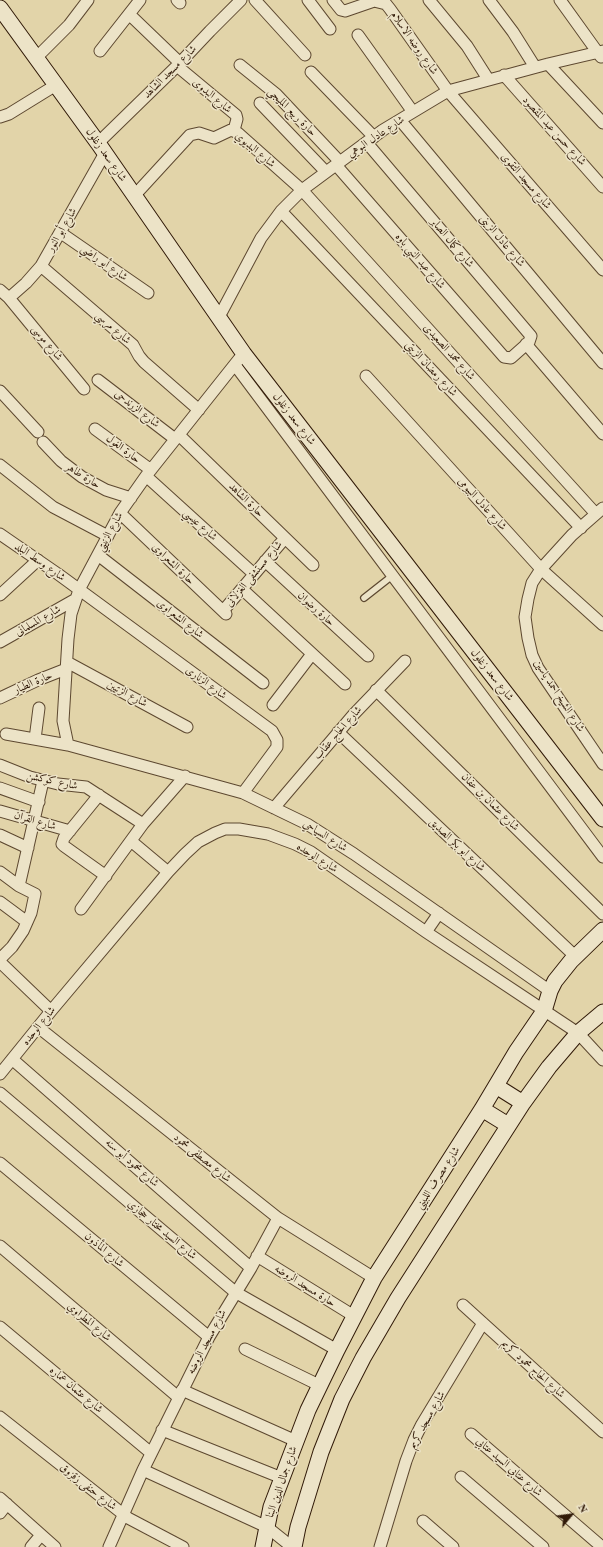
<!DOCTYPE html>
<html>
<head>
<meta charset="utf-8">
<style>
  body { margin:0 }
  #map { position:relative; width:603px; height:1547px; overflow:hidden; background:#e2d4a9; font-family:"Old Standard TT",serif }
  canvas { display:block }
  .north { position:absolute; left:551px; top:1495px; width:40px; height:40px; -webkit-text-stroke:3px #ece3c7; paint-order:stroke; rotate:61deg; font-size:11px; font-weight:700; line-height:16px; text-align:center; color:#311a08 }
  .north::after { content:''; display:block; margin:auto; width:14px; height:18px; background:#311a08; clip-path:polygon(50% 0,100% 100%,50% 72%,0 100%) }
</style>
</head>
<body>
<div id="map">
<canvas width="603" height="1547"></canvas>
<div class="north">N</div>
</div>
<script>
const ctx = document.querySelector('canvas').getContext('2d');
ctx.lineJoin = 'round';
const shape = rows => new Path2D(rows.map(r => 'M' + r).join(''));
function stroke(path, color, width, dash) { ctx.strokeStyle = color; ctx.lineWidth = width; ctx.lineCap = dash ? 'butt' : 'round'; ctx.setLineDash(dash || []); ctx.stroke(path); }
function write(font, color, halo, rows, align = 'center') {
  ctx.font = font + ' "Old Standard TT",Amiri,serif'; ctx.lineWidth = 3; ctx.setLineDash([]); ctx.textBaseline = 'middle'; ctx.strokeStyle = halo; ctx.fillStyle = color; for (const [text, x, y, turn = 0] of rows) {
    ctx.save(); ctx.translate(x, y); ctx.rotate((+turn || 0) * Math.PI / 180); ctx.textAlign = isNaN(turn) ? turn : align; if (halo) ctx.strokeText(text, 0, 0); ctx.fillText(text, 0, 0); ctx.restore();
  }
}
const lane = shape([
  [364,598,392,576]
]);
const street = shape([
  [177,0,180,3],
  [255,0,305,55],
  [308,0,330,29],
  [333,0,341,10,345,11,374,1,386,4,390,9,448,91,603,270],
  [429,0,467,46,488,79],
  [489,0,513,32,535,67],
  [560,0,601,57],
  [129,14,180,63],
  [358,35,413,112],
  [100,51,140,0],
  [36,58,69,25,88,0],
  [548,64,603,123],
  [240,65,276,94,340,162],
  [177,66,236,115,237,119,234,130],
  [311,72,374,137],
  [504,75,603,187],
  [260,103,326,172],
  [0,117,9,114,56,85],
  [400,120,603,363],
  [98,143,177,66,210,31,241,0],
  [336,165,504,357,511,358,529,342,531,336,367,143],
  [134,196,190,135,199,133,214,138,231,130,238,133,302,190,596,514],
  [281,211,581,528],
  [61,233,148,293],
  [41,266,133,345,139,356,144,362,199,410],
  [0,290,9,298,84,389],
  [9,298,26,283,41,266,105,153],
  [219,317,261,238,281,211,302,190,383,130,448,91,548,64,603,51],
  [526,344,603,434],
  [235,365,603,857],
  [366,376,541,569,603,625],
  [98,380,175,439],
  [0,391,38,432],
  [95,429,151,470],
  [179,435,313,565],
  [43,442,61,461,82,477,106,490,131,498],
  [0,465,53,507,108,536],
  [146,476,254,574],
  [603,508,572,535,541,569,532,583,528,599,525,617,528,638,532,655,538,668,603,764],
  [120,513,226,614],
  [0,534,58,574,272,731,277,740,277,747,243,793],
  [98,555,263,683],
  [265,561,368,656],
  [242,589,345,684],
  [0,595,38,560],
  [223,611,285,538],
  [0,642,76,599],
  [67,662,187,727],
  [376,690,603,914],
  [0,698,38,680,66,669],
  [273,705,312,654],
  [338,732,576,957],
  [6,734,68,745,243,793,307,824,354,854,550,991],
  [35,739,39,708],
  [68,745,63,721,68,639,71,614,79,590,120,513,146,476,239,359],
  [0,765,30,777,58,784,86,787,143,824],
  [0,788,39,802],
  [99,795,64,838,62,844,64,846,106,876],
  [274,808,354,714,405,661],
  [0,811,70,831],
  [0,835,28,848],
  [131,841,168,872],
  [0,872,19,886,35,894,31,913,23,931,12,947,0,959],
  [19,886,43,781],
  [0,902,27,922],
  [81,909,143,824,185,776],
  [426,932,439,913],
  [0,962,51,1011],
  [38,1027,278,1218,374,1278],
  [12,1059,251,1268],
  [0,1074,51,1011,168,872,185,854,198,842,215,833,225,829,239,829,268,834,295,844,311,852,426,932,578,1033,603,1060],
  [0,1093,235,1292,337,1350],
  [0,1163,209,1337],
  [0,1246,178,1397],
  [257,1256,354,1316],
  [463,1305,603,1432],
  [0,1327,151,1453],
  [245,1349,319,1385],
  [182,1390,296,1441],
  [0,1417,128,1518,183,1547],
  [162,1430,282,1478],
  [471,1434,602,1547],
  [143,1470,267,1527,292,1547],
  [461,1477,543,1547],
  [0,1498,55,1547],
  [0,1513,7,1504],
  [423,1521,453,1547],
  [31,1547,41,1535],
  [109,1547,143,1470,209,1337,251,1268,278,1218],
  [380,1547,406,1461,414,1440,422,1424,483,1323]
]);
const secondary = shape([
  [0,8,98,143,244,354,603,819],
  [496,1086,523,1103],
  [482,1109,508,1125],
  [263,1547,271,1507,308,1410,337,1350,374,1278,482,1109,516,1052,544,1011,550,991,555,981,571,961,603,930],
  [294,1547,298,1527,321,1452,342,1399,363,1358,398,1298,523,1103,549,1067,578,1033,603,1012]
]);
const streetNames = [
  ["شارع روضه الاسلام",414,43,55],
  ["شارع مسجد الشاهد",170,72,-45],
  ["شارع البدوى",212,96,40],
  ["حارة ربيع المليجي",292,112,45],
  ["شارع حسن عبد المقصود",554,131,48],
  ["شارع عادل البوهي",376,137,-34],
  ["شارع البديوي",255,150,40],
  ["شارع سعد زغلول",106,155,55],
  ["شارع مسجد التقوى",526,181,49],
  ["شارع أبو النور",62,230,-60],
  ["شارع عادل الزينى",502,241,50],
  ["شارع كمال الصابر",452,243,50],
  ["شارع عبد النبي باوه",420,261,49],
  ["شارع أبو راضي",104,263,35],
  ["شارع مرسي",113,328,41],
  ["شارع موسى",47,343,51],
  ["شارع محمد الصعيدى",449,352,48],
  ["شارع رمضان الزيتي",431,369,47],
  ["شارع الزرندحى",137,409,38],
  ["شارع سعد زغلول",294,419,52],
  ["حارة الغول",123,449,37],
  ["حارة طاهر",83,476,32],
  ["حارة الشاهد",246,500,44],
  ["شارع عادل البيومى",482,504,48],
  ["شارع عيسي",200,525,42],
  ["شارع الزنيتي",110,532,-62],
  ["شارع وسط البلد",40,562,35],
  ["حارة الشعراوى",173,564,44],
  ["شارع مستشفى الغزلانى",254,574,-50],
  ["حارة رضوان",316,609,42],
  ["شارع الشعراوى",180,619,38],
  ["شارع المسلمانى",38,621,-30],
  ["شارع سعد زغلول",492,675,52],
  ["حارة الطيار",33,683,-23],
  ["شارع الزنارى",206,683,36],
  ["شارع الزتيين",127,694,28],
  ["شارع الشيخ احمد ياسين",559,696,57],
  ["شارع الحاج عقاب",338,733,-49],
  ["شارع كوكشن",52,781,12],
  ["شارع عثمان بن عفان",490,802,45],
  ["شارع القرآن",35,821,16],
  ["شارع السياحي",325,836,32],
  ["شارع ابو بكر الصديق",457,845,43],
  ["شارع الوحده",317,858,32],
  ["شارع الوحده",39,1026,-51],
  ["شارع مصطفى محمود",202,1158,39],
  ["شارع محمود أبو سنه",132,1163,41],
  ["شارع مصرف اللبيني",438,1178,-57],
  ["شارع السيد مختار حجازي",162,1230,40],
  ["شارع المأذون",104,1250,40],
  ["حارة مسجد الروضه",305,1286,32],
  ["شارع المطراوي",89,1322,40],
  ["شارع مسجد الروضه",207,1342,-62],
  ["شارع الحاج محمود كريم",533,1369,42],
  ["شارع عثمان عماره",76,1390,40],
  ["شارع مسجد كريم",427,1420,-61],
  ["شارع عتابي السيد عتابي",509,1467,41],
  ["شارع جمال الدين البنا",282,1482,-71],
  ["شارع حنفى زقزوق",88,1487,38]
];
stroke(lane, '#5d4830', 8);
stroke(street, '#5d4830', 13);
stroke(secondary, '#311a08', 17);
stroke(lane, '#ece3c7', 5.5);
stroke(street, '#ece3c7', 11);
stroke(secondary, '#ece3c7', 15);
write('11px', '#311a08', '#ece3c7', streetNames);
</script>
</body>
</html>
